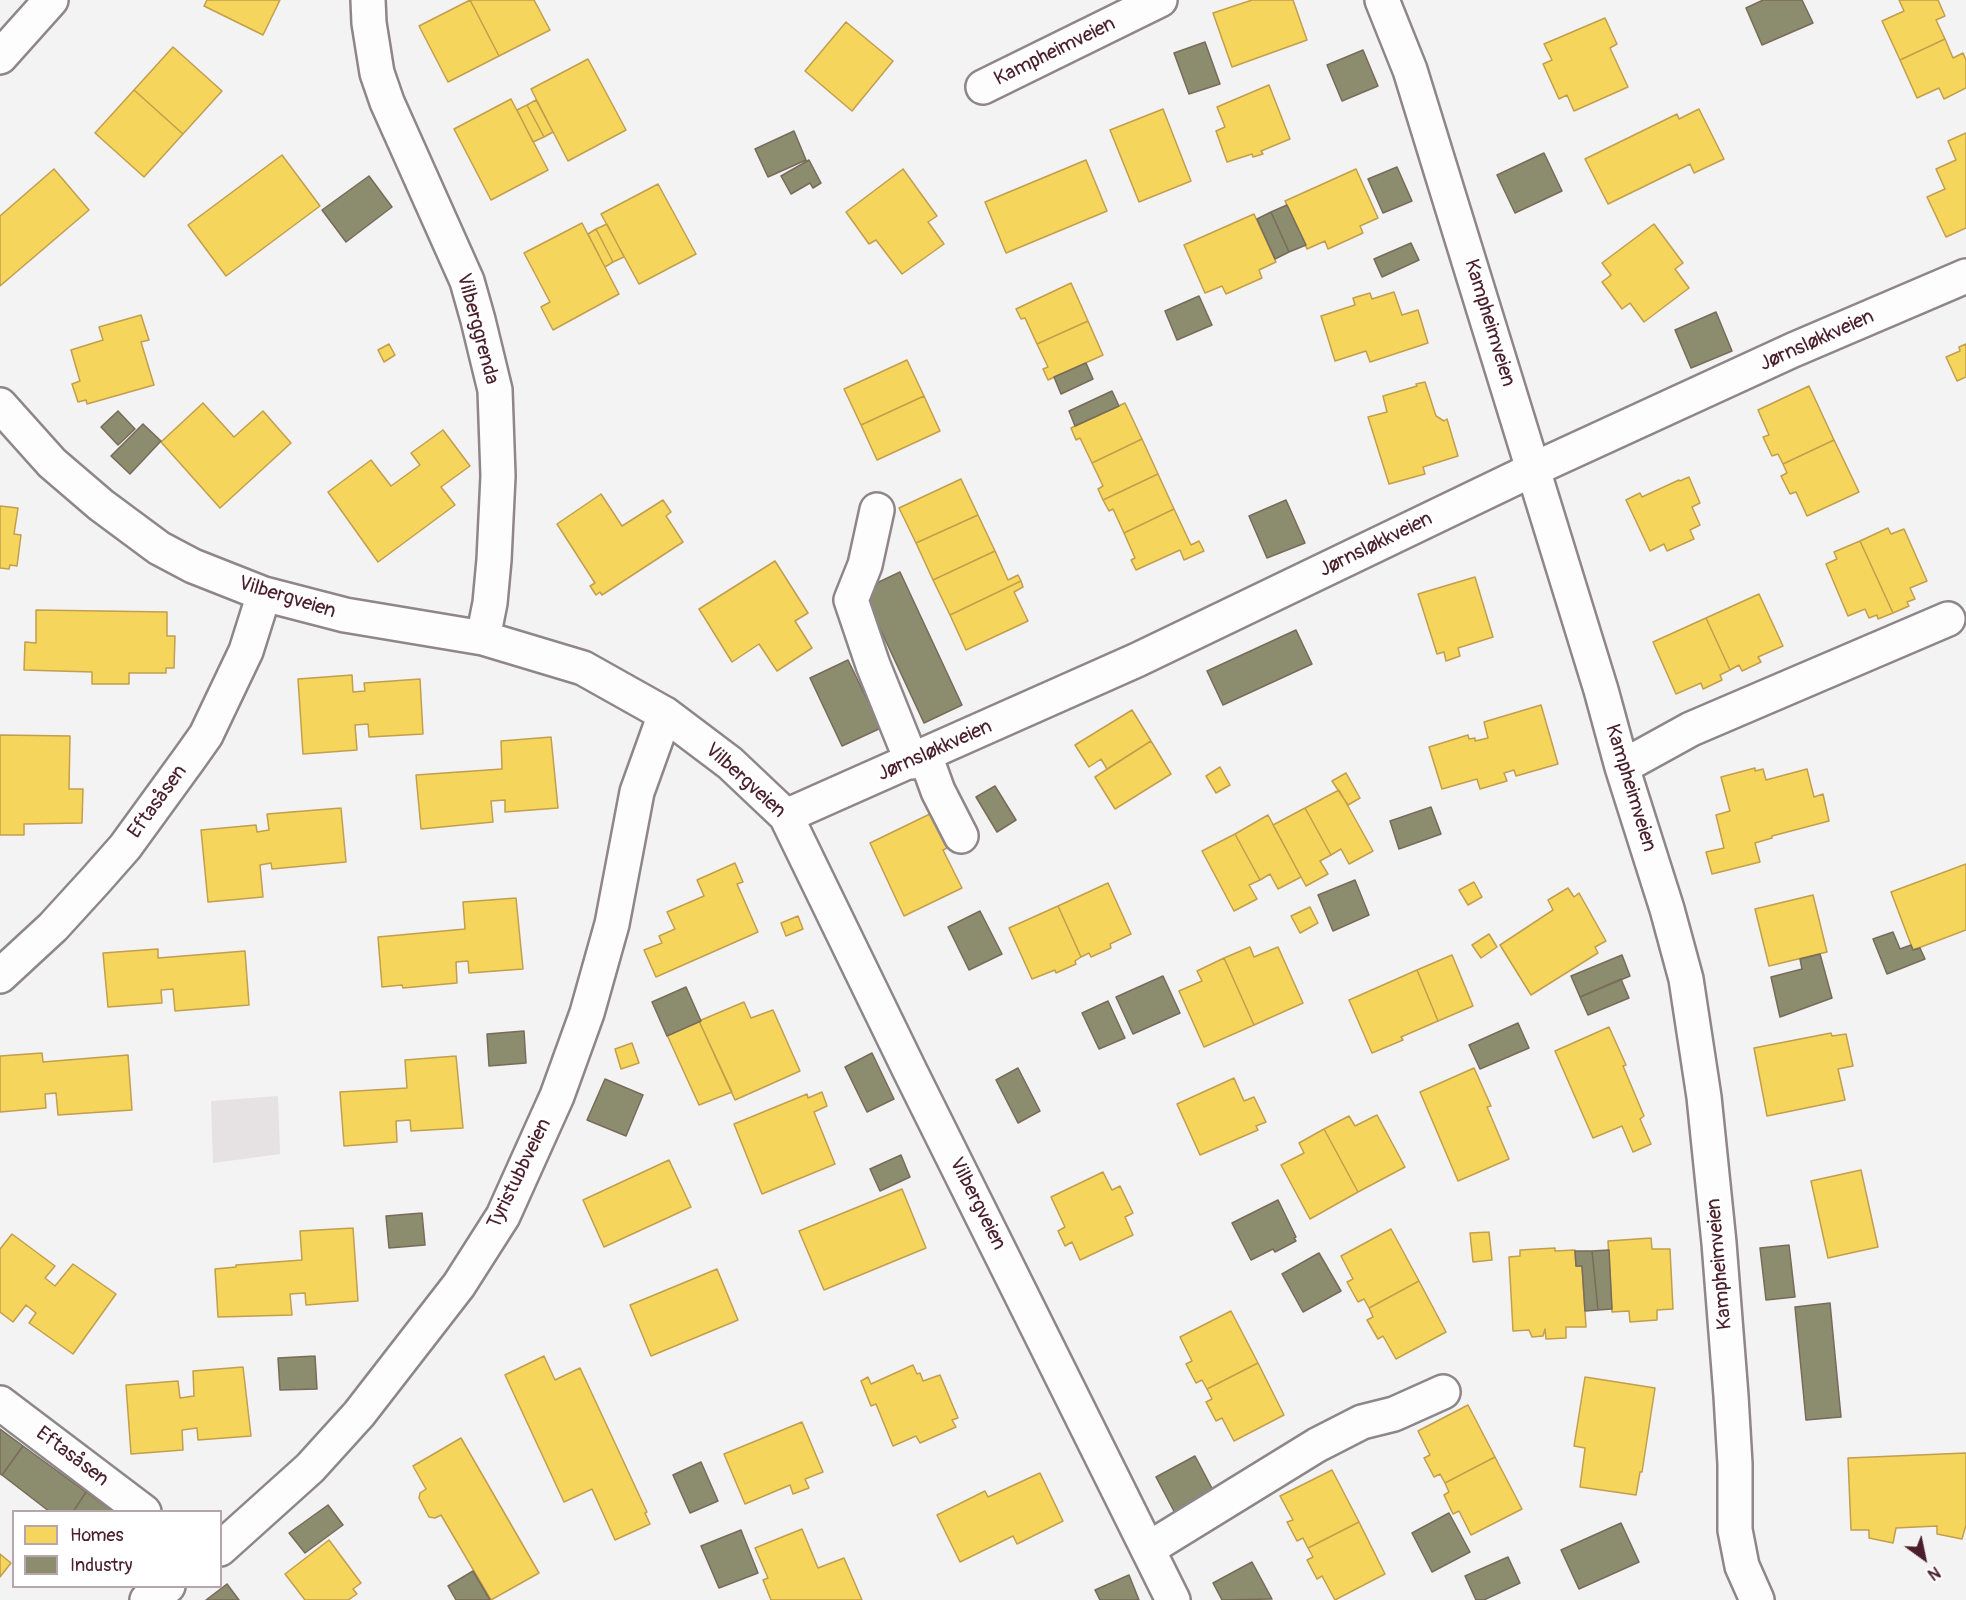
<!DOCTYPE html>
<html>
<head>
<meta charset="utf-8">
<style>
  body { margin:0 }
  #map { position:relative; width:1966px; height:1600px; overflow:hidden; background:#f3f3f3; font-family:Pangolin,sans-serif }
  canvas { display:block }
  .legend { position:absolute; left:12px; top:1510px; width:210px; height:78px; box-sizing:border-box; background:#fff; border:2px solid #b7a5aa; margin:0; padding:8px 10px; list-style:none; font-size:18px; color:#4a1f2b }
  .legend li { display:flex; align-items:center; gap:12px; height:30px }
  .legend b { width:30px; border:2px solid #b7a5aa }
  .north { position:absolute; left:1894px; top:1528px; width:60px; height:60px; -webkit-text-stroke:4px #fff; paint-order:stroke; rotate:147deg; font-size:16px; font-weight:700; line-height:24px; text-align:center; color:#4a1f2b }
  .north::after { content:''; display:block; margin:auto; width:21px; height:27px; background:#4a1f2b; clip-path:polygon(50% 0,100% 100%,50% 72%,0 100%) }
</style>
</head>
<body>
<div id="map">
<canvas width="1966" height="1600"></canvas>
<ul class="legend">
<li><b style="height:16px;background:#f6d55c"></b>Homes</li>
<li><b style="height:16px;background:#8c8c6e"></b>Industry</li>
</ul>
<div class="north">N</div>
</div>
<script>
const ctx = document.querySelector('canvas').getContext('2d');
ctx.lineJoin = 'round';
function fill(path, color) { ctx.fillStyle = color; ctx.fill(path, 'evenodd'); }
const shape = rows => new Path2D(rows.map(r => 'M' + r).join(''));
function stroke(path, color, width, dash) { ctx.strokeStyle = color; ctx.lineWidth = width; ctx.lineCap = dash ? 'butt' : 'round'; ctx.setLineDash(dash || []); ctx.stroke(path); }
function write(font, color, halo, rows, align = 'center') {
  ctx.font = font + ' Pangolin,sans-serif'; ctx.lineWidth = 6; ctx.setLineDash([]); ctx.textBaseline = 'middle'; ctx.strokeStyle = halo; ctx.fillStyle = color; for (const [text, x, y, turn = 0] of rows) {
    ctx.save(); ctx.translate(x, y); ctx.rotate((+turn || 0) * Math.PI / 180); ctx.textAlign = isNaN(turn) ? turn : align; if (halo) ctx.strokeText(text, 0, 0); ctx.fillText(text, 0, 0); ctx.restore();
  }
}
const green = shape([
  [278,1096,280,1154,213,1163,211,1101]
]);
const homes = shape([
  [207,0,280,0,263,35,204,6,207,0],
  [470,0,499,56,448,82,419,26,470,0],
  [470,0,534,0,550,30,499,56,470,0],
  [1252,0,1293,0,1307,40,1232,67,1213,13,1252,0],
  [1899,0,1938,0,1945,16,1936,20,1945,39,1900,60,1882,21,1904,11,1899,0],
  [1605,18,1617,44,1610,48,1628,87,1574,111,1567,95,1559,99,1543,64,1552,60,1544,44,1605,18],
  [846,22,893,61,852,111,805,71,846,22],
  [1945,39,1953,58,1963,53,1966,60,1966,88,1944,99,1939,88,1917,98,1900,60,1945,39],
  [173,47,222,91,183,134,134,90,173,47],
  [588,59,626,130,568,161,531,89,588,59],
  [1269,85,1290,139,1261,151,1263,154,1253,157,1252,154,1227,162,1216,131,1225,127,1217,107,1269,85],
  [134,90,183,134,144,177,95,133,134,90],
  [511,99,548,170,491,200,454,129,511,99],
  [536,100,553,132,544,137,527,105,536,100],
  [527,105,544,137,533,142,517,110,527,105],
  [1163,109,1191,181,1139,202,1110,130,1163,109],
  [1699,109,1724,159,1694,173,1690,164,1608,204,1585,159,1677,114,1679,119,1699,109],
  [1966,133,1966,228,1946,237,1927,197,1945,189,1936,169,1956,160,1948,141,1966,133],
  [282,155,320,206,226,276,188,225,282,155],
  [1086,160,1107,211,1006,253,985,202,1086,160],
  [54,169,89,210,0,286,0,216,54,169],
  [903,169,937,216,928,222,944,244,902,274,876,240,869,244,846,212,903,169],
  [1356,169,1378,218,1360,226,1363,233,1328,249,1325,241,1307,249,1285,201,1356,169],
  [658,184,696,254,639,284,601,214,658,184],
  [1254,214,1276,262,1259,270,1262,278,1226,294,1222,286,1205,293,1184,245,1254,214],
  [582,223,619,294,553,330,541,307,550,302,524,253,582,223],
  [607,224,624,257,613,262,596,229,607,224],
  [1654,224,1683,263,1675,269,1689,288,1644,322,1630,303,1622,309,1602,282,1611,275,1602,263,1654,224],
  [596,229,613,262,605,267,588,234,596,229],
  [1071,283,1088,321,1037,344,1025,318,1021,319,1016,309,1071,283],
  [1394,292,1402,315,1418,310,1428,343,1370,362,1366,351,1335,361,1321,316,1355,305,1353,298,1370,293,1372,299,1394,292],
  [141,315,149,340,141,342,154,385,87,404,86,400,78,402,72,384,80,381,71,350,103,340,99,327,141,315],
  [1088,321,1103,355,1048,380,1043,369,1048,367,1037,344,1088,321],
  [389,344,395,355,384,362,378,350,389,344],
  [1966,344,1966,377,1957,381,1946,357,1960,351,1959,347,1966,344],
  [907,360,924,396,861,425,844,389,907,360],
  [1425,382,1436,416,1444,421,1447,419,1458,456,1423,467,1425,474,1389,484,1368,417,1387,412,1383,396,1417,386,1416,384,1425,382],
  [1809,386,1834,440,1783,464,1778,454,1772,456,1763,437,1769,435,1758,410,1809,386],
  [924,396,940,431,877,460,861,425,924,396],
  [203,403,234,437,263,411,291,443,220,508,161,442,203,403],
  [1125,403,1142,439,1092,463,1080,438,1076,440,1071,428,1125,403],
  [443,430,470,466,441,487,455,505,378,562,328,492,371,460,391,486,420,465,411,453,443,430],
  [1142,439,1158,474,1103,500,1098,489,1103,486,1092,463,1142,439],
  [1834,440,1859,492,1807,516,1796,492,1790,494,1781,476,1787,473,1783,464,1834,440],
  [1158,474,1174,509,1124,533,1113,509,1109,511,1103,500,1158,474],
  [1689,477,1700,503,1692,507,1700,525,1690,530,1694,539,1667,551,1664,544,1650,551,1626,500,1640,493,1642,497,1679,480,1680,481,1689,477],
  [961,479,978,515,916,543,899,508,961,479],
  [601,494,622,526,663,500,671,512,666,516,683,542,602,595,600,592,596,595,590,586,595,583,557,524,601,494],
  [0,506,18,508,14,534,21,535,17,566,10,565,9,569,0,568,0,506],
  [1174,509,1191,545,1199,541,1204,551,1184,560,1180,550,1136,570,1131,560,1135,558,1124,533,1174,509],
  [978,515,995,551,933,580,916,543,978,515],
  [1888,528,1891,534,1904,529,1927,581,1910,588,1915,599,1907,602,1909,606,1893,613,1860,541,1888,528],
  [1860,541,1893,613,1878,619,1877,615,1869,618,1865,609,1848,616,1826,564,1837,559,1834,552,1860,541],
  [995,551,1008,580,1018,575,1021,581,950,615,933,580,995,551],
  [775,561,808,613,795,621,812,648,777,671,759,644,732,662,699,609,775,561],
  [1475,577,1493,637,1458,648,1460,656,1446,661,1444,652,1437,654,1418,594,1475,577],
  [1021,581,1023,587,1014,592,1028,621,966,650,950,615,1021,581],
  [1759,594,1783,646,1758,657,1761,662,1742,671,1739,665,1730,670,1706,618,1759,594],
  [36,610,167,612,167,636,175,636,174,668,166,668,166,673,129,673,129,684,92,684,92,672,24,670,25,642,36,643,36,610],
  [1706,618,1730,670,1720,675,1722,680,1703,689,1701,683,1676,694,1653,642,1706,618],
  [352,675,353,692,365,691,364,683,420,679,423,734,369,737,368,724,355,725,357,750,303,754,298,679,352,675],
  [1541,705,1558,764,1516,776,1514,770,1504,773,1507,781,1480,789,1477,779,1442,789,1429,747,1468,735,1469,739,1475,738,1475,741,1488,738,1484,722,1541,705],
  [1132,710,1151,741,1107,769,1101,759,1089,767,1075,745,1132,710],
  [0,735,70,736,69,789,83,789,82,823,24,824,24,835,0,835,0,735],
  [551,737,558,808,505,812,505,800,491,801,493,822,421,829,416,775,502,769,501,741,551,737],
  [1151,741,1171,774,1115,809,1095,777,1151,741],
  [1220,767,1230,785,1216,793,1206,776,1220,767],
  [1755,768,1755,771,1763,769,1766,780,1807,769,1814,797,1823,794,1829,821,1772,836,1772,838,1755,843,1760,862,1712,874,1706,852,1724,848,1716,815,1730,811,1721,777,1755,768],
  [1346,773,1360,798,1348,805,1332,781,1346,773],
  [1339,790,1373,851,1349,864,1341,849,1331,855,1305,808,1339,790],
  [341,808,346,862,272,869,271,863,260,865,263,897,208,902,201,830,256,825,257,832,269,830,267,814,341,808],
  [1305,808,1331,855,1320,861,1328,874,1306,886,1273,825,1305,808],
  [934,812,951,846,943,850,962,888,904,916,870,843,934,812],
  [1268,815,1301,877,1278,889,1270,874,1260,880,1235,834,1268,815],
  [1235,834,1260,880,1249,885,1257,899,1234,911,1202,851,1235,834],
  [735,863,743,882,737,884,758,932,656,977,644,950,662,943,659,936,675,929,667,912,704,896,697,880,735,863],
  [1966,864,1966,930,1913,950,1891,892,1966,864],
  [1474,882,1482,897,1468,905,1459,890,1474,882],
  [1108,883,1131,934,1110,944,1111,948,1091,957,1089,953,1081,957,1058,906,1108,883],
  [1568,888,1574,897,1579,893,1606,941,1595,947,1598,953,1531,995,1500,945,1553,910,1548,900,1568,888],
  [1813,895,1827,952,1769,966,1755,909,1813,895],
  [516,898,523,969,469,973,468,961,456,962,457,983,403,988,402,985,382,987,378,937,465,929,463,902,516,898],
  [1058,906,1081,957,1075,961,1076,964,1056,973,1055,970,1032,979,1009,928,1058,906],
  [1310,907,1318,923,1300,933,1291,916,1310,907],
  [798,916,803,929,786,936,781,923,798,916],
  [1489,934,1497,947,1481,958,1472,945,1489,934],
  [1250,947,1254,957,1278,947,1303,1003,1254,1025,1224,958,1250,947],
  [158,949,158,958,245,951,249,1005,175,1011,173,989,161,990,162,1003,108,1007,103,953,158,949],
  [1452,955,1473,1006,1438,1021,1417,970,1452,955],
  [1224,958,1254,1025,1204,1047,1179,991,1202,981,1197,971,1224,958],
  [1417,970,1438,1021,1401,1037,1403,1040,1372,1053,1349,1000,1417,970],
  [744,1002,751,1018,773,1010,800,1071,735,1100,699,1021,744,1002],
  [699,1021,732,1092,699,1105,667,1035,699,1021],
  [1609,1027,1626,1065,1623,1066,1644,1116,1640,1119,1651,1144,1633,1152,1622,1126,1593,1138,1555,1051,1609,1027],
  [1831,1033,1832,1036,1846,1034,1853,1066,1838,1069,1845,1100,1767,1116,1754,1048,1831,1033],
  [632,1043,639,1063,621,1069,615,1049,632,1043],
  [42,1053,43,1062,128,1055,132,1110,58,1115,56,1093,45,1094,46,1108,0,1112,0,1056,42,1053],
  [456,1056,463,1128,411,1131,410,1120,396,1121,397,1142,344,1146,340,1092,407,1088,405,1060,456,1056],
  [1474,1068,1491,1106,1487,1107,1509,1159,1458,1181,1420,1092,1474,1068],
  [1234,1078,1244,1101,1254,1097,1266,1122,1256,1126,1258,1130,1200,1155,1177,1104,1234,1078],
  [822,1092,827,1106,814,1112,835,1164,762,1194,734,1124,807,1094,808,1098,822,1092],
  [1377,1115,1405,1167,1358,1192,1324,1129,1349,1116,1355,1126,1377,1115],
  [1324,1129,1358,1192,1310,1219,1281,1165,1304,1153,1299,1143,1324,1129],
  [669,1160,691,1207,604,1247,583,1200,669,1160],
  [1861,1170,1878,1247,1828,1258,1811,1181,1861,1170],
  [1103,1172,1112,1190,1120,1186,1133,1213,1125,1217,1133,1235,1080,1260,1072,1242,1065,1246,1058,1231,1065,1227,1051,1197,1103,1172],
  [902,1189,926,1248,824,1290,799,1231,902,1189],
  [353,1228,358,1301,306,1305,305,1293,290,1294,292,1315,218,1317,215,1269,236,1267,236,1265,302,1260,300,1231,353,1228],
  [1391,1229,1419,1281,1369,1308,1364,1299,1358,1302,1347,1282,1353,1279,1341,1256,1391,1229],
  [1489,1232,1492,1260,1473,1262,1470,1233,1489,1232],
  [12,1234,55,1266,45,1278,55,1286,73,1264,116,1294,73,1354,29,1323,36,1313,26,1305,13,1322,0,1312,0,1249,12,1234],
  [1651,1238,1652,1249,1670,1249,1673,1309,1657,1310,1657,1320,1630,1322,1629,1311,1612,1312,1608,1241,1651,1238],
  [1555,1248,1555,1251,1575,1250,1576,1266,1582,1266,1586,1327,1566,1327,1566,1338,1546,1339,1545,1329,1543,1336,1532,1337,1529,1330,1513,1331,1509,1257,1520,1256,1520,1250,1555,1248],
  [717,1269,738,1320,651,1356,630,1305,717,1269],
  [1419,1281,1446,1332,1396,1359,1383,1336,1378,1339,1367,1320,1373,1317,1369,1308,1419,1281],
  [1231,1311,1258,1363,1207,1389,1202,1380,1196,1383,1186,1364,1192,1361,1180,1337,1231,1311],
  [544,1356,555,1380,580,1368,647,1512,645,1513,650,1524,615,1540,592,1489,564,1502,505,1375,544,1356],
  [1258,1363,1284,1415,1234,1441,1222,1418,1216,1421,1206,1402,1212,1399,1207,1389,1258,1363],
  [913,1365,917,1374,920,1373,923,1381,940,1375,958,1418,952,1420,956,1427,920,1443,916,1436,893,1446,876,1404,871,1406,861,1381,868,1377,871,1384,913,1365],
  [243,1367,251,1436,198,1440,197,1428,182,1430,183,1450,131,1454,126,1385,178,1381,180,1398,194,1396,193,1371,243,1367],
  [1585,1377,1655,1388,1642,1472,1640,1472,1636,1495,1580,1487,1585,1448,1574,1446,1585,1377],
  [1468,1405,1495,1457,1445,1483,1440,1474,1434,1477,1424,1458,1430,1455,1418,1431,1468,1405],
  [802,1422,823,1472,805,1479,809,1488,793,1494,790,1485,745,1504,724,1454,802,1422],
  [461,1438,539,1573,491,1600,441,1515,435,1518,429,1517,419,1498,420,1493,426,1489,413,1466,461,1438],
  [1966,1453,1966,1525,1962,1539,1937,1534,1937,1526,1896,1528,1893,1543,1869,1538,1869,1530,1851,1530,1848,1458,1966,1453],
  [1495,1457,1522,1509,1471,1535,1459,1511,1453,1514,1444,1495,1449,1492,1445,1483,1495,1457],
  [1332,1470,1359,1522,1308,1548,1303,1538,1297,1541,1287,1522,1293,1520,1280,1496,1332,1470],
  [1040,1473,1063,1521,1017,1544,1013,1536,960,1562,937,1515,985,1491,988,1497,1040,1473],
  [1359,1522,1385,1574,1335,1600,1322,1576,1317,1579,1307,1560,1313,1557,1308,1548,1359,1522],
  [802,1529,818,1568,844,1558,862,1600,771,1600,763,1580,768,1578,755,1548,802,1529],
  [329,1540,361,1583,353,1589,357,1594,348,1600,305,1600,285,1574,329,1540],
  [0,1554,11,1563,0,1577,0,1554]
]);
const industry = shape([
  [1763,0,1802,0,1813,23,1762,45,1746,8,1763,0],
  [1205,42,1220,84,1189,94,1174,53,1205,42],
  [1363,50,1378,86,1342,101,1327,65,1363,50],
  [794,131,806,160,768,177,755,149,794,131],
  [1544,153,1562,191,1515,213,1497,175,1544,153],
  [809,160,821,183,813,188,810,183,791,194,781,176,809,160],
  [1397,167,1412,201,1383,213,1368,179,1397,167],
  [369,176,392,207,346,242,322,210,369,176],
  [1287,205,1306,245,1289,252,1271,212,1287,205],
  [1271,212,1289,252,1275,259,1257,219,1271,212],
  [1411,243,1419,260,1382,277,1374,259,1411,243],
  [1199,296,1212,325,1177,340,1165,311,1199,296],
  [1716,312,1732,351,1691,368,1675,330,1716,312],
  [1086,363,1093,379,1061,394,1054,377,1086,363],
  [1112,391,1119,406,1075,426,1069,411,1112,391],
  [118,411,135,429,118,445,101,427,118,411],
  [143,424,161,441,130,474,111,456,143,424],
  [1286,500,1305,543,1267,558,1249,516,1286,500],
  [900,572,962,705,924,723,862,590,900,572],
  [1296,630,1312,664,1223,705,1207,671,1296,630],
  [848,660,881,728,842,746,810,678,848,660],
  [995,786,1016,820,997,832,976,797,995,786],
  [1431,807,1441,834,1399,849,1390,821,1431,807],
  [1355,880,1369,915,1333,931,1318,895,1355,880],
  [980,911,1002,954,969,970,948,927,980,911],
  [1893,932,1900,949,1911,945,1913,950,1920,948,1925,959,1887,974,1873,939,1893,932],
  [1820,954,1832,998,1780,1017,1771,977,1802,969,1800,959,1820,954],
  [1622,955,1630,976,1580,997,1571,976,1622,955],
  [1163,976,1180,1013,1133,1034,1116,997,1163,976],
  [1621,979,1629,998,1588,1015,1580,997,1621,979],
  [686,987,701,1021,667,1036,652,1002,686,987],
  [1108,1001,1125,1038,1099,1049,1082,1013,1108,1001],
  [1518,1023,1529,1048,1480,1069,1469,1045,1518,1023],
  [524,1031,526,1063,489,1066,487,1034,524,1031],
  [872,1053,894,1099,867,1112,845,1067,872,1053],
  [1018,1068,1040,1111,1018,1123,996,1080,1018,1068],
  [605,1079,643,1095,626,1136,587,1120,605,1079],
  [901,1155,910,1177,880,1191,870,1169,901,1155],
  [1278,1200,1296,1237,1294,1238,1296,1241,1275,1252,1273,1249,1251,1260,1232,1223,1278,1200],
  [422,1213,425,1245,389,1248,386,1216,422,1213],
  [1789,1245,1795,1297,1766,1300,1760,1248,1789,1245],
  [1609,1250,1612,1309,1598,1310,1592,1251,1609,1250],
  [1575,1251,1592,1251,1598,1310,1585,1311,1582,1266,1576,1266,1575,1251],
  [1319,1253,1341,1291,1303,1312,1282,1274,1319,1253],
  [1830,1303,1841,1417,1806,1420,1795,1307,1830,1303],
  [315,1356,317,1389,280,1390,278,1358,315,1356],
  [0,1429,23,1446,2,1475,0,1474,0,1429],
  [23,1446,86,1492,73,1512,50,1512,2,1475,23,1446],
  [1195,1456,1215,1494,1176,1515,1156,1477,1195,1456],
  [701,1462,718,1501,690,1513,673,1475,701,1462],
  [86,1492,113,1511,73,1512,86,1492],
  [328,1505,343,1525,305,1553,289,1533,328,1505],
  [1449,1513,1470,1552,1432,1572,1412,1533,1449,1513],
  [1621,1523,1639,1562,1579,1589,1561,1550,1621,1523],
  [741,1530,758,1573,719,1588,701,1546,741,1530],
  [1508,1557,1520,1583,1484,1600,1476,1600,1465,1576,1508,1557],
  [1252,1562,1272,1599,1222,1600,1213,1583,1252,1562],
  [473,1571,490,1600,456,1600,448,1586,473,1571],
  [1129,1575,1139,1600,1100,1600,1095,1590,1129,1575],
  [227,1584,239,1600,206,1600,227,1584]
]);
const minor = shape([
  [368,0,369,23,377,73,387,102,467,281,478,320,495,390,498,476,494,560,490,603,483,638],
  [1382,0,1410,70,1601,690,1622,767,1667,909,1686,979,1704,1097,1719,1243,1731,1396,1735,1464,1735,1530,1742,1566,1757,1600],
  [0,57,51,0],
  [983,87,1160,0],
  [0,405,52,463,101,505,159,548,193,566,264,594,345,615,483,638,583,668,665,714,730,763,786,816,910,1071,1173,1600],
  [877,510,865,565,851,600,873,665,912,762],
  [925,755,938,791,961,836],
  [1622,767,1691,729,1948,619],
  [786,816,1137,660,1534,469,1793,350,1966,276],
  [0,976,53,927,95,881,125,847,189,759,206,735,246,651,264,594],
  [0,1403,144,1512],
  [220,1549,310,1468,359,1414,459,1285,503,1216,557,1096,587,1013,612,924,637,792,665,714],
  [1148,1549,1317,1445,1362,1422,1394,1414,1443,1392],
  [147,1600,168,1586]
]);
const streetNames = [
  ["Kampheimveien",1055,52,-26],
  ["Kampheimveien",1489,323,73],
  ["Vilberggrenda",477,329,75],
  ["Jørnsløkkveien",1817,341,-24],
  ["Jørnsløkkveien",1376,545,-26],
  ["Vilbergveien",287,598,17],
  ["Jørnsløkkveien",935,751,-24],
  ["Vilbergveien",745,781,42],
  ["Kampheimveien",1630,788,73],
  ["Eftasåsen",158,802,-54],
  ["Tyristubbveien",520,1174,-64],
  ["Vilbergveien",977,1204,63],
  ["Kampheimveien",1720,1264,-95],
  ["Eftasåsen",72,1457,37]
];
fill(green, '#e6e1e2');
fill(homes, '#f6d55c');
stroke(homes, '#c29e4d', 1.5);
fill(industry, '#8c8c6e');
stroke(industry, '#786b5a', 1.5);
stroke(minor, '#8e8688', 38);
stroke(minor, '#fdfdfd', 33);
write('20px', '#4a1f2b', '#fff', streetNames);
</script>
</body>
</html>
